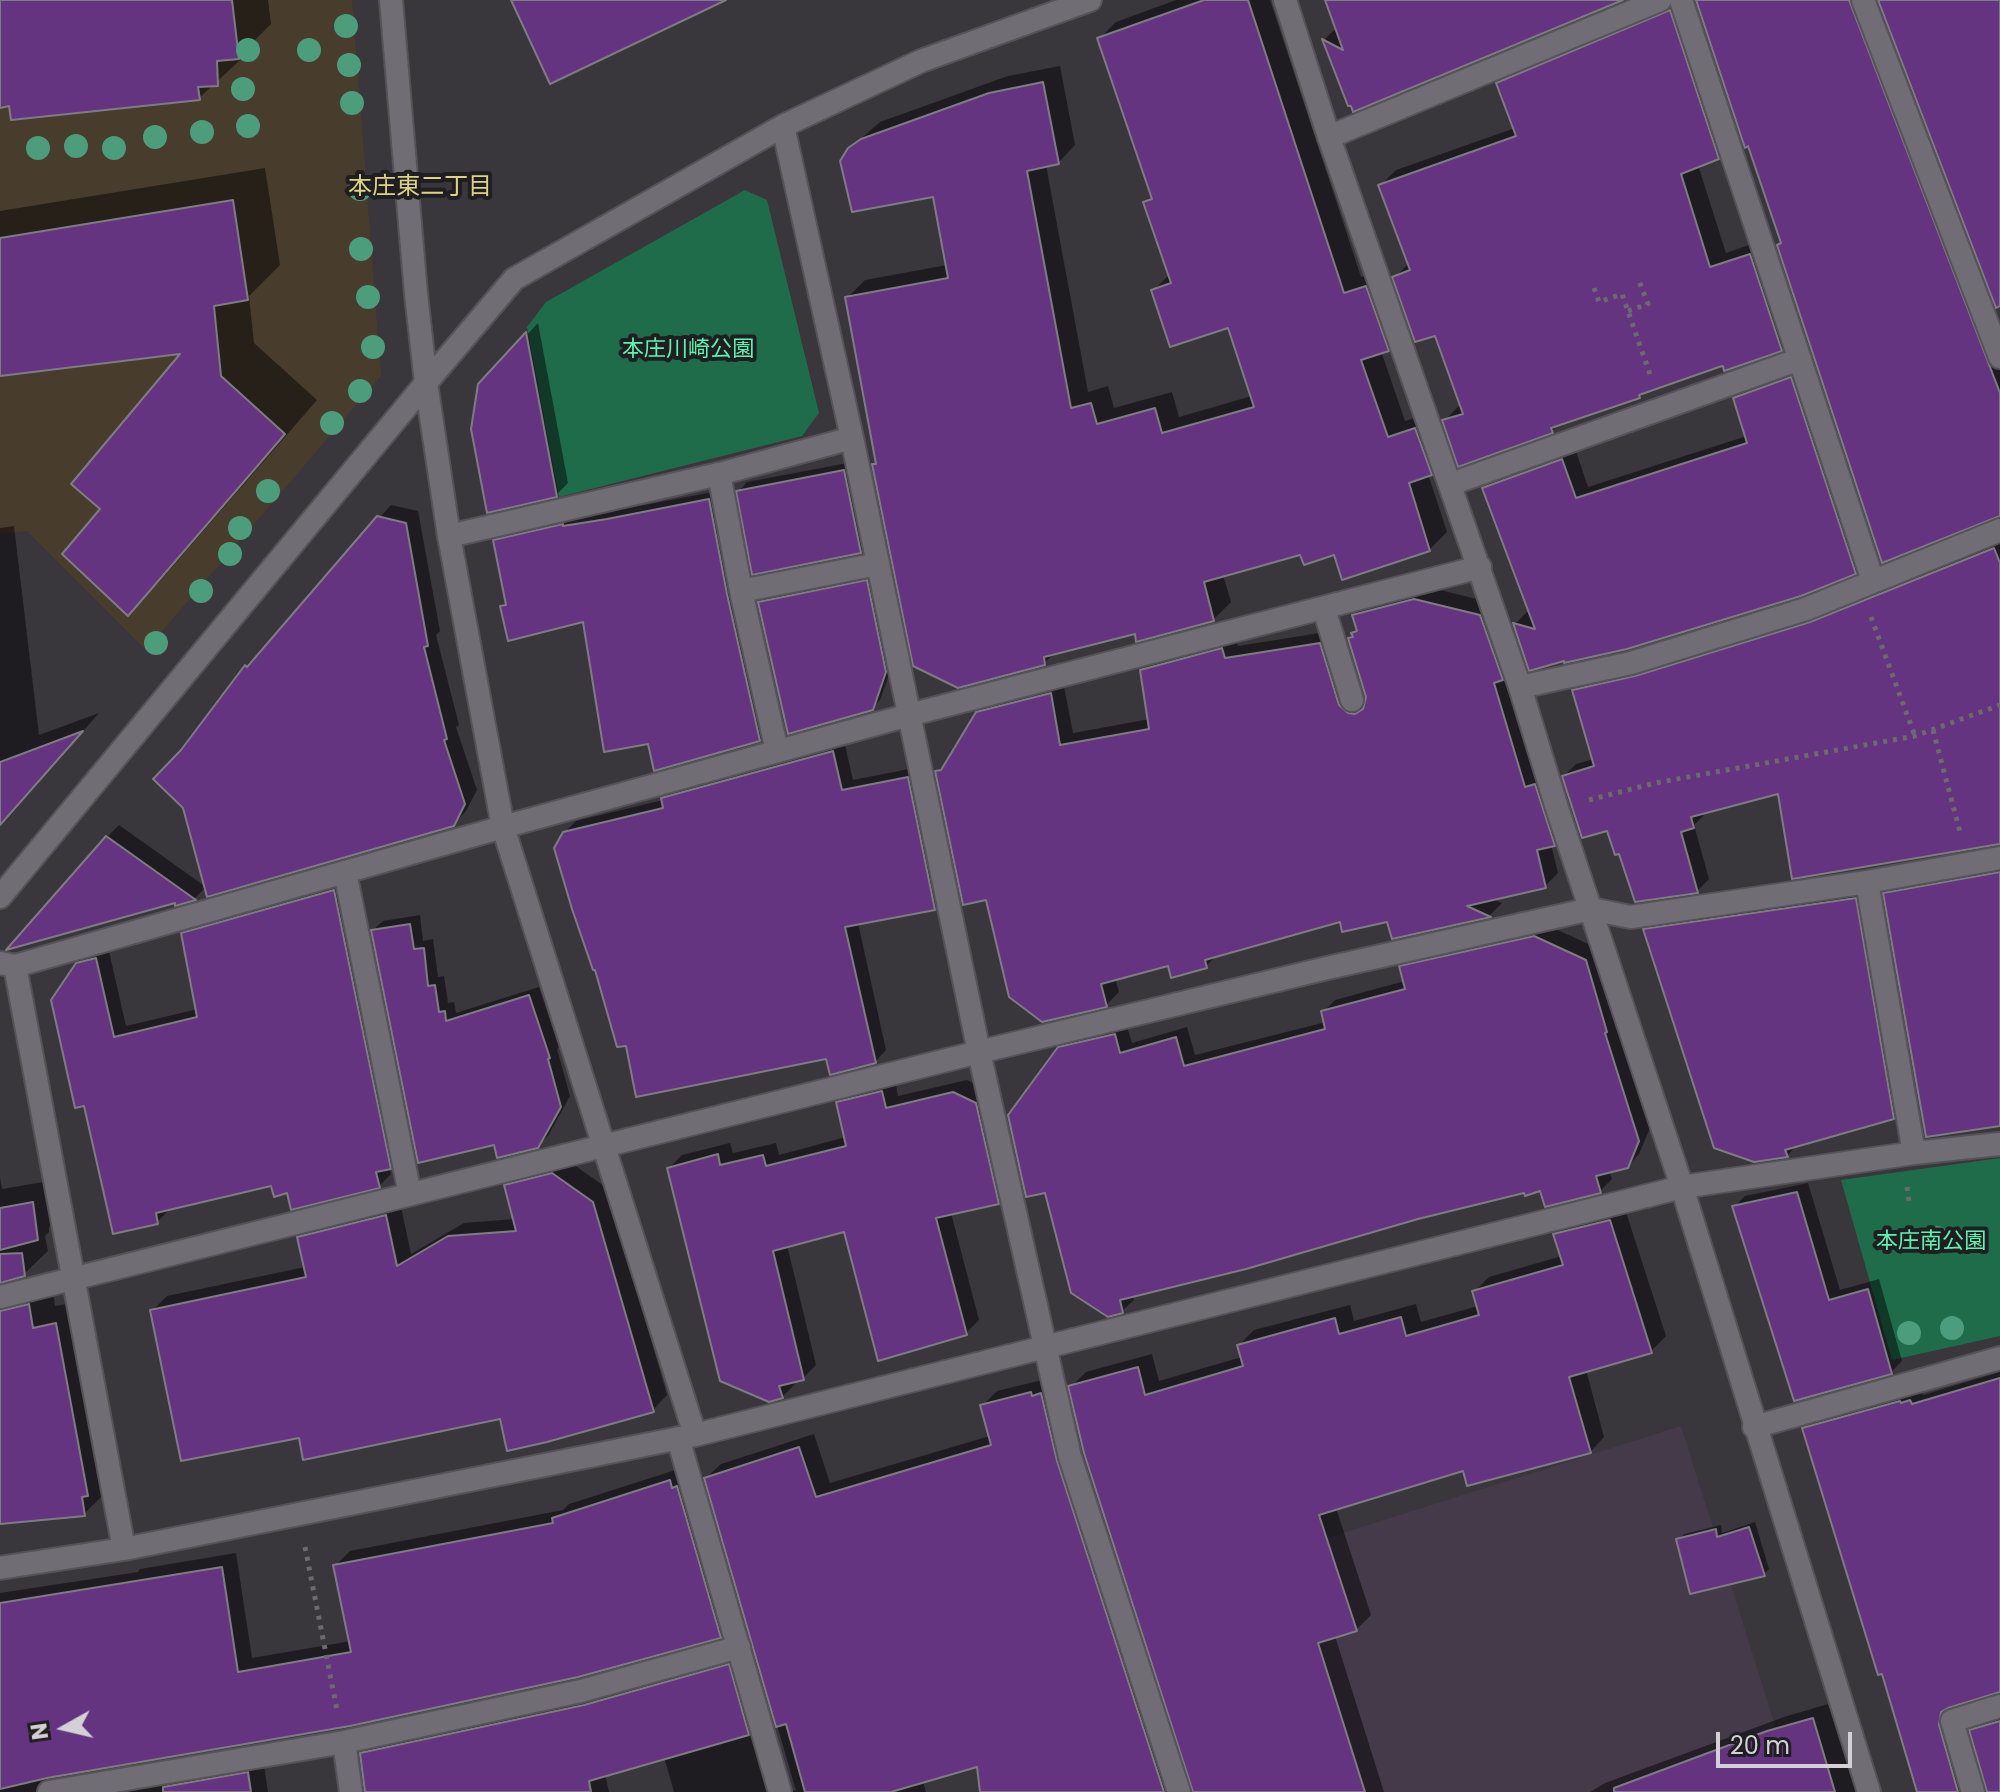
<!DOCTYPE html>
<html>
<head>
<meta charset="utf-8">
<style>
  body { margin:0 }
  #map { position:relative; width:2000px; height:1792px; overflow:hidden; background:#39363c; font-family:Poppins,sans-serif }
  canvas { display:block }
  .north { position:absolute; left:24px; top:1688px; width:80px; height:80px; -webkit-text-stroke:6px #1f1e21; paint-order:stroke; rotate:262deg; font-size:22px; font-weight:700; line-height:32px; text-align:center; color:#d3d1d5 }
  .north::after { content:''; display:block; margin:auto; width:28px; height:36px; background:#d3d1d5; clip-path:polygon(50% 0,100% 100%,50% 72%,0 100%) }
  .scale { position:absolute; left:1716px; top:1732px; width:136px; height:36px; box-sizing:border-box; border:4px solid #d3d1d5; border-top:0; padding-left:10px; font-size:24px; line-height:28px; white-space:nowrap; color:#d3d1d5; -webkit-text-stroke:6px #1f1e21; paint-order:stroke }
</style>
</head>
<body>
<div id="map">
<canvas width="2000" height="1792"></canvas>
<div class="north">N</div>
<div class="scale">20 m</div>
</div>
<script>
const ctx = document.querySelector('canvas').getContext('2d');
ctx.lineJoin = 'round';
function fill(path, color) { ctx.fillStyle = color; ctx.fill(path, 'evenodd'); }
const shape = rows => new Path2D(rows.map(r => 'M' + r).join(''));
function stroke(path, color, width, dash) { ctx.strokeStyle = color; ctx.lineWidth = width; ctx.lineCap = dash ? 'butt' : 'round'; ctx.setLineDash(dash || []); ctx.stroke(path); }
function write(font, color, halo, rows, align = 'center') {
  ctx.font = font + ' Poppins,"Noto Sans JP",sans-serif'; ctx.lineWidth = 8; ctx.setLineDash([]); ctx.textBaseline = 'middle'; ctx.strokeStyle = halo; ctx.fillStyle = color; for (const [text, x, y, turn = 0] of rows) {
    ctx.save(); ctx.translate(x, y); ctx.rotate((+turn || 0) * Math.PI / 180); ctx.textAlign = isNaN(turn) ? turn : align; if (halo) ctx.strokeText(text, 0, 0); ctx.fillText(text, 0, 0); ctx.restore();
  }
}
const commercial = shape([
  [0,0,352,0,381,376,146,650,27,531,0,534]
]);
const education = shape([
  [1681,1426,1796,1792,1200,1792,1134,1599]
]);
const green = shape([
  [745,190,767,200,819,413,802,436,559,497,527,327,546,302],
  [2000,1158,2000,1336,1892,1360,1841,1180]
]);
const shadow = shape([
  [0,0,268,0,271,24,250,45,250,51,199,98,0,106],
  [1176,0,1270,0,1361,277,1383,270,1405,332,1387,349,1381,351,1405,421,1433,412,1448,456,1428,474,1447,532,1429,550,1302,552,1223,575,1231,602,1213,620,1136,632,1056,652,1044,663,874,465,878,461,847,298,865,280,947,265,934,195,849,149,880,122,1008,76,1060,66,1075,145,1058,163,1046,165,1088,392,1108,386,1114,408,1172,392,1179,417,1252,396,1230,325,1153,291,1170,274,1145,203,1153,196,1099,39,1116,22],
  [1327,0,1618,0,1349,104,1325,39,1337,27],
  [1675,0,1734,141,1718,157,1698,165,1726,253,1766,239,1797,333,1781,349,1724,364,1643,391,1639,396,1560,423,1552,431,1444,421,1460,405,1436,334,1395,277,1410,262,1380,186,1396,170,1515,128,1498,84,1514,68],
  [1698,0,1864,0,2000,352,2000,516,1783,241],
  [265,168,280,265,249,296,254,343,317,400,160,581,128,614,102,509,185,351,0,374,0,211],
  [538,323,568,483,556,495,480,385],
  [1803,366,1867,559,1855,572,1566,661,1515,624,1527,612,1531,613,1485,488,1497,476,1575,448,1588,487,1747,436,1735,398,1748,386],
  [853,462,869,542,860,551,739,491,747,482],
  [718,491,768,731,759,740,650,742,585,620,503,607,508,602,495,541,504,532],
  [391,505,418,511,440,631,436,635,459,725,456,727,477,790,466,811,453,825,183,751,246,666],
  [14,526,39,735,99,713,0,826,0,528],
  [2000,539,2000,843,1779,791,1704,811,1705,814,1694,825,1709,879,1697,891,1620,851,1608,829,1564,776,1576,764,1594,759,1574,691,1586,679],
  [875,573,893,663,880,700,872,708,760,603,768,595],
  [1428,587,1493,603,1566,831,1551,844,1558,873,1545,886,1491,898,1502,903,1490,915,1393,937,1389,920,1341,920,1217,955,1206,966,1169,963,1115,978,1119,992,1106,1005,1043,1020,937,772,949,760,978,713,992,700,1063,681,1073,733,1150,719,1142,670,1155,657,1235,637,1238,646,1332,631,1361,701,1366,701,1368,697,1350,639,1358,629,1354,615,1367,602],
  [844,741,853,780,919,767,946,897,934,908,858,923,886,1050,875,1062,628,1043,564,833,576,821,663,800,674,787],
  [119,825,206,887,195,898,177,903,107,837],
  [2000,863,2000,1124,1885,894,1898,882],
  [346,879,402,1155,389,1167,391,1174,379,1186,289,1191,273,1183,169,1210,157,1222,77,965,90,952,108,947,126,1026,198,1009,183,934,195,922],
  [1866,888,1904,1106,1893,1117,1798,1144,1787,1156,1646,930,1657,919],
  [420,915,423,941,433,939,438,977,444,976,448,1003,454,1002,456,1013,539,987,559,1047,557,1049,570,1096,548,1136,537,1146,495,1143,373,930,383,921],
  [1547,925,1597,948,1618,1019,1616,1021,1650,1128,1639,1154,1627,1167,1609,1171,1612,1179,1600,1191,1526,1191,1417,1217,1133,1295,1134,1300,1122,1311,1060,1049,1072,1036,1126,1023,1132,1043,1187,1027,1195,1055,1326,1022,1323,1012,1335,1000,1405,981,1401,967,1413,955],
  [895,1079,898,1096,967,1080,989,1091,1011,1189,998,1202,951,1213,979,1320,966,1333,845,1230,787,1245,816,1365,803,1378,794,1380,795,1384,782,1397,669,1168,682,1155,730,1143,733,1153,776,1143,779,1155,846,1137,838,1103,851,1090],
  [567,1160,607,1188,667,1395,653,1410,502,1417,300,1436,153,1310,167,1296,305,1267,299,1238,313,1223,400,1202,411,1254,464,1223,515,1219,507,1186,521,1171],
  [0,1178,2,1189,55,1180,60,1216,49,1227,49,1232,45,1236,48,1251,24,1274,10,1279,20,1289,52,1282,55,1306,78,1302,107,1491,84,1514,0,1522],
  [1808,1183,1840,1290,1879,1279,1902,1361,1891,1372,1795,1399,1734,1207,1745,1196],
  [1624,1206,1666,1336,1651,1351,1586,1370,1604,1437,1590,1452,1465,1469,1336,1508,1371,1615,1356,1630,1335,1636,1384,1792,1032,1792,1010,1755,923,1781,926,1792,674,1792,664,1757,605,1774,609,1792,366,1792,362,1754,377,1739,743,1651,786,1788,796,1791,706,1478,721,1464,814,1434,830,1483,990,1436,982,1406,997,1391,1046,1379,1185,1789,1194,1790,1071,1387,1086,1372,1152,1354,1159,1381,1242,1357,1239,1345,1254,1330,1350,1305,1354,1321,1416,1304,1421,1322,1478,1306,1474,1292,1489,1277,1562,1256,1556,1234,1570,1219],
  [2000,1372,2000,1691,1949,1705,1949,1713,1977,1792,1916,1792,1910,1771,1912,1769,1804,1429,1815,1418,1921,1390,1923,1395],
  [685,1467,735,1621,720,1636,50,1776,49,1780,58,1791,263,1759,268,1792,0,1792,0,1593,138,1572,140,1569,236,1553,252,1658,351,1641,335,1566,350,1551,563,1510,569,1504],
  [1755,1522,1769,1569,1764,1574,1679,1539,1684,1534,1721,1525,1722,1533],
  [1828,1704,1857,1792,1590,1792,1605,1783,1784,1717],
  [2000,1714,2000,1792,1988,1792,1972,1731,1983,1720]
]);
const building = shape([
  [0,0,232,0,239,59,217,61,218,86,198,87,200,100,11,120,9,106,0,108,0,0],
  [511,0,726,0,550,84,511,0],
  [1204,0,1248,0,1344,293,1366,286,1389,351,1361,360,1388,437,1415,428,1432,475,1409,483,1430,551,1342,580,1334,555,1304,565,1300,555,1204,582,1214,621,1136,642,1135,634,1044,657,1045,665,958,688,913,666,872,464,876,464,845,297,948,278,933,197,852,212,840,161,848,148,861,139,989,93,1043,82,1059,164,1027,171,1071,408,1091,403,1097,424,1155,408,1162,433,1254,407,1228,328,1170,347,1151,290,1171,283,1143,202,1152,199,1097,38,1204,0],
  [1325,0,1623,0,1353,112,1351,106,1348,106,1322,39,1343,50,1325,0],
  [1696,0,1849,0,2000,393,2000,516,1882,563,1777,245,1781,243,1748,146,1745,148,1696,0],
  [1878,0,2000,0,2000,306,1996,308,1878,0],
  [1670,10,1719,159,1681,174,1710,267,1750,254,1782,351,1724,371,1723,366,1719,367,1639,395,1640,398,1551,428,1553,433,1458,467,1442,420,1463,414,1435,336,1415,342,1392,277,1410,270,1378,185,1516,136,1496,83,1670,10],
  [233,200,248,300,214,306,221,376,285,434,128,616,62,554,100,509,71,484,180,354,0,376,0,238,233,200],
  [526,332,557,497,487,513,471,429,478,384,526,332],
  [1791,377,1856,574,1801,596,1627,649,1564,663,1564,661,1529,671,1513,623,1535,629,1482,488,1562,459,1576,498,1747,443,1733,398,1791,377],
  [844,470,861,553,752,575,736,491,844,470],
  [709,499,727,594,760,741,654,771,648,744,604,752,583,622,508,641,500,606,506,605,493,540,563,524,563,526,607,519,709,499],
  [377,516,406,523,428,646,424,647,447,739,444,740,465,804,454,826,207,897,183,808,153,779,181,750,245,665,247,667,377,516],
  [1994,548,2000,563,2000,844,1792,879,1778,794,1691,817,1694,828,1681,832,1698,893,1635,902,1619,854,1615,855,1607,831,1582,838,1562,776,1594,766,1572,690,1635,676,1810,622,1994,548],
  [867,580,886,672,873,710,788,734,758,602,867,580],
  [1414,599,1480,615,1503,680,1494,683,1525,787,1535,784,1555,846,1537,850,1546,888,1467,906,1491,917,1392,939,1387,922,1342,932,1340,922,1205,960,1207,968,1171,978,1168,966,1101,984,1107,1007,1042,1022,1009,997,986,900,963,905,935,771,941,770,976,712,1051,693,1060,745,1149,729,1140,670,1222,648,1225,658,1320,643,1339,705,1348,713,1355,714,1363,709,1366,697,1348,638,1353,637,1351,633,1357,631,1352,615,1414,599],
  [83,731,0,825,0,762,83,731],
  [833,751,842,790,908,777,935,910,845,927,876,1063,830,1075,826,1059,636,1097,626,1046,617,1047,595,970,593,970,572,909,554,848,563,832,663,808,661,798,833,751],
  [106,836,196,900,175,906,175,903,6,950,106,836],
  [2000,872,2000,1126,1926,1137,1883,893,2000,872],
  [334,890,391,1169,376,1172,380,1188,291,1210,287,1193,274,1197,271,1186,156,1213,158,1224,113,1234,84,1106,75,1108,51,1000,76,963,96,958,114,1037,197,1017,181,933,334,890],
  [1856,898,1894,1119,1785,1150,1788,1157,1754,1162,1714,1148,1643,929,1856,898],
  [410,924,414,949,424,948,428,986,435,985,439,1012,445,1011,446,1021,529,995,550,1058,548,1059,561,1107,538,1148,497,1158,494,1145,418,1163,371,930,410,924],
  [1534,936,1586,960,1607,1032,1605,1033,1639,1141,1628,1168,1596,1176,1601,1193,1545,1207,1540,1191,1525,1196,1524,1193,1418,1219,1246,1269,1120,1300,1123,1313,1108,1317,1071,1293,1045,1193,1026,1197,1008,1115,1058,1047,1115,1034,1120,1053,1176,1037,1184,1066,1325,1029,1321,1011,1405,989,1399,966,1534,936],
  [882,1091,886,1108,953,1092,976,1103,999,1204,936,1218,967,1335,878,1361,844,1232,773,1251,804,1380,779,1386,783,1398,769,1402,720,1381,667,1168,718,1154,720,1165,763,1155,766,1166,846,1146,836,1102,882,1091],
  [552,1173,593,1202,654,1412,547,1442,507,1451,500,1419,303,1460,299,1438,181,1461,150,1310,306,1277,297,1237,386,1215,397,1266,448,1236,516,1231,504,1185,552,1173],
  [1797,1192,1829,1300,1868,1289,1892,1374,1794,1401,1732,1206,1797,1192],
  [33,1202,38,1240,0,1250,0,1208,33,1202],
  [1610,1220,1652,1353,1569,1377,1591,1453,1467,1486,1463,1471,1319,1515,1357,1631,1318,1643,1365,1792,1193,1792,1084,1453,1068,1386,1138,1367,1145,1395,1243,1366,1237,1345,1335,1318,1339,1334,1401,1317,1406,1336,1479,1315,1472,1291,1563,1265,1553,1234,1610,1220],
  [22,1253,25,1276,0,1283,0,1254,22,1253],
  [29,1304,33,1328,56,1323,88,1496,82,1497,85,1516,0,1524,0,1311,29,1304],
  [2000,1378,2000,1692,1948,1708,1941,1712,1939,1725,1958,1792,1917,1792,1882,1674,1878,1675,1802,1428,1900,1401,1901,1403,1910,1400,1912,1404,2000,1378],
  [1031,1392,1032,1396,1041,1393,1057,1461,1164,1792,980,1792,977,1767,891,1792,805,1792,786,1724,776,1727,704,1478,799,1447,816,1497,991,1445,980,1405,1031,1392],
  [670,1480,672,1488,677,1486,721,1638,578,1677,350,1726,47,1778,0,1789,0,1603,222,1567,238,1672,351,1652,333,1565,553,1523,552,1518,670,1480],
  [1749,1527,1765,1576,1690,1594,1676,1539,1716,1529,1717,1537,1749,1527],
  [729,1664,749,1735,589,1781,591,1792,365,1792,360,1753,584,1705,729,1664],
  [1813,1718,1835,1792,1614,1792,1614,1788,1767,1731,1813,1718],
  [2000,1721,2000,1792,1987,1792,1969,1730,2000,1721],
  [248,1772,251,1792,163,1792,163,1787,248,1772]
]);
const path = shape([
  [1594,288,1599,302,1622,294,1651,377],
  [1628,311,1648,304,1639,281],
  [1871,617,1915,736],
  [1933,730,1960,832],
  [1589,800,1655,783,1915,736,2000,705],
  [1907,1187,1909,1201],
  [305,1547,337,1710]
]);
const service = shape([
  [1681,0,1873,581],
  [719,474,741,591,777,751],
  [1451,484,1800,359],
  [741,591,878,564],
  [1324,609,1352,700],
  [1520,687,1631,663,1806,609,2000,530],
  [345,872,410,1194],
  [1754,1427,2000,1358],
  [1973,1792,1952,1721,2000,1706]
]);
const minor = shape([
  [391,0,416,294,426,383],
  [1863,0,2000,357],
  [783,126,852,438,979,1052,1070,1457,1179,1792],
  [1329,137,1660,0],
  [426,383,514,279,783,126,921,61,1090,0],
  [449,536,719,474,852,438],
  [503,827,695,1435],
  [1867,882,1914,1153],
  [0,963,15,966,503,827,909,715,1480,567],
  [15,966,124,1549],
  [0,1297,979,1052,1323,969,1591,909,1631,917,1867,882,2000,858],
  [678,1438,780,1792],
  [0,1568,124,1549,695,1435,1682,1187,1914,1153,2000,1144],
  [49,1792,344,1742],
  [351,1792,344,1742,581,1691,739,1647]
]);
const tertiary = shape([
  [1285,0,1329,137,1520,687,1557,808,1682,1187,1869,1792],
  [426,383,449,536,503,827],
  [0,897,426,383]
]);
const trees = [
  [346,26],
  [248,50],
  [309,50],
  [349,65],
  [243,89],
  [352,103],
  [248,126],
  [202,132],
  [155,137],
  [76,146],
  [38,148],
  [114,148],
  [360,189],
  [361,249],
  [368,297],
  [373,347],
  [360,391],
  [332,423],
  [268,491],
  [240,528],
  [230,554],
  [201,591],
  [156,643],
  [1937,1238],
  [1952,1328],
  [1909,1333]
];
const parkNames = [
  ["本庄川崎公園",688,350],
  ["本庄南公園",1931,1242]
];
const neighbourhoodNames = [
  ["本庄東二丁目",420,188]
];
fill(commercial, '#483d2d');
fill(education, '#453a4a');
fill(green, '#1f6c4b');
fill(shadow, '#0007');
fill(building, '#643480');
stroke(building, '#7f7b82', 2);
stroke(service, '#565358', 26);
stroke(minor, '#565358', 26);
stroke(tertiary, '#565358', 26);
stroke(path, '#6d6a6f', 5, [4, 6]);
stroke(service, '#716d74', 22);
stroke(minor, '#716d74', 22);
stroke(tertiary, '#716d74', 22);
ctx.fillStyle = '#4c9d7c';
for (const [x, y] of trees) { ctx.beginPath(); ctx.arc(x, y, 12, 0, 2 * Math.PI); ctx.fill(); }
write('22px', '#5cf2b1', '#1f1e21', parkNames);
write('24px', '#ddd284', '#1f1e21', neighbourhoodNames);
</script>
</body>
</html>
